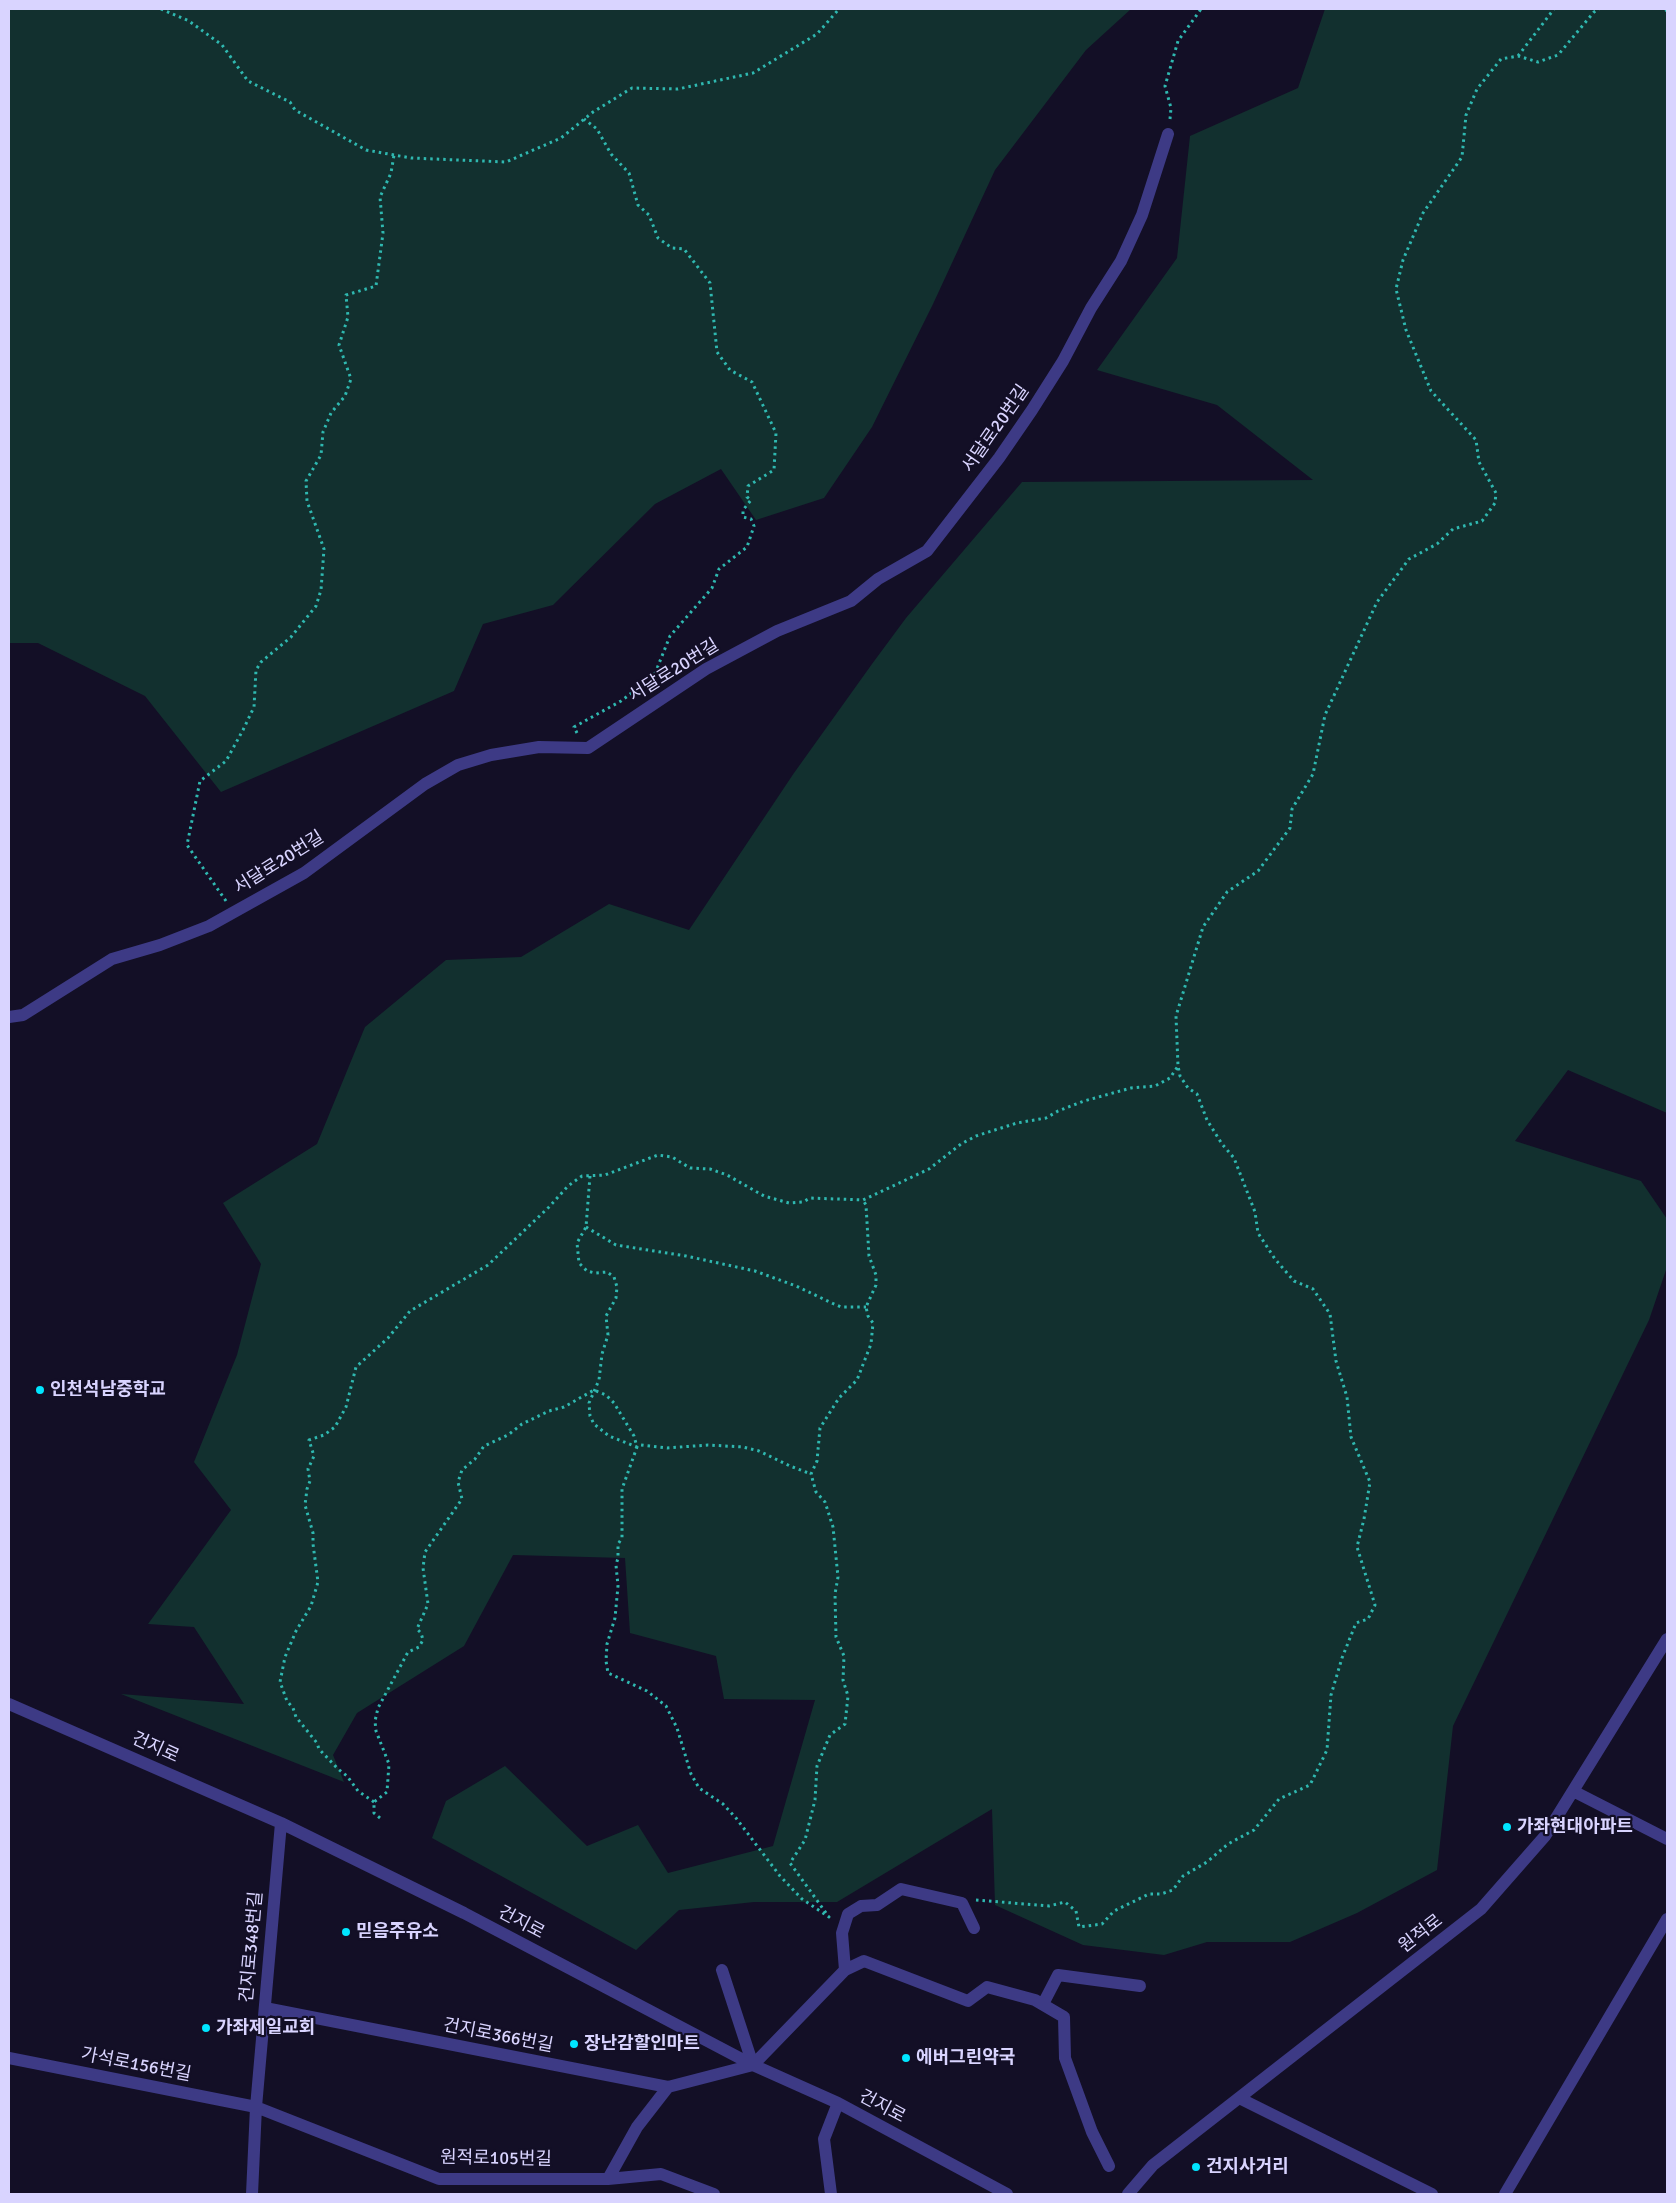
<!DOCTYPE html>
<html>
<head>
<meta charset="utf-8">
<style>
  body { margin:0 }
  #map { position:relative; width:1676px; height:2203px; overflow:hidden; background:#130f26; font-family:Signika,sans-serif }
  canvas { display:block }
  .frame { position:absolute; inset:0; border:10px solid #d9d4ff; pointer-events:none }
</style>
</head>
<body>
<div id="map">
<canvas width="1676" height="2203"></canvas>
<div class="frame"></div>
</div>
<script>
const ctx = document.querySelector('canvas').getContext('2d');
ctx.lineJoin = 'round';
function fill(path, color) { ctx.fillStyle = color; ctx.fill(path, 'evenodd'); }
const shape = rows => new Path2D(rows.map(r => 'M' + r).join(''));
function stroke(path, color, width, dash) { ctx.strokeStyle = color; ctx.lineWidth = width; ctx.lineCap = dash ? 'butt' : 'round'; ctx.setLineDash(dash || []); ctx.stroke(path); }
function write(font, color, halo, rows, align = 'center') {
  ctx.font = font + ' Signika,"Noto Sans KR",sans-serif'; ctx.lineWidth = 4.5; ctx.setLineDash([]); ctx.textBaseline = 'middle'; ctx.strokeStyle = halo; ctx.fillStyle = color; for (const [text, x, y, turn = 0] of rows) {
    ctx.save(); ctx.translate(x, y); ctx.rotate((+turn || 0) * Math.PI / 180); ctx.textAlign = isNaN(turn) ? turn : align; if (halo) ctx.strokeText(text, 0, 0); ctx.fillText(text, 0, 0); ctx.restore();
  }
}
const green = shape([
  [9,9,1131,9,1086,50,995,170,933,304,872,427,824,498,756,520,721,469,655,504,553,605,483,624,454,691,221,792,145,696,38,643,9,643],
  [1325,9,1667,9,1667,1113,1568,1070,1515,1141,1641,1181,1667,1219,1667,1267,1649,1320,1453,1726,1437,1870,1357,1913,1290,1942,1207,1942,1164,1955,1083,1945,995,1905,992,1809,837,1902,754,1902,679,1910,636,1950,432,1838,446,1801,505,1766,587,1846,638,1825,668,1873,773,1846,815,1700,724,1699,716,1656,630,1633,625,1558,513,1555,464,1646,357,1713,333,1755,344,1782,121,1694,244,1704,194,1627,148,1624,231,1510,194,1462,237,1355,261,1264,223,1203,317,1144,365,1027,446,960,521,957,609,904,689,930,794,773,872,664,906,618,1022,482,1313,480,1217,405,1097,370,1177,258,1190,136,1298,88]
]);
const path = shape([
  [161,9,189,21,222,45,248,81,290,102,295,110,366,150,411,158,506,162,561,138,593,112,632,88,678,89,753,73,817,34,839,9],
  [1666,9,1667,14],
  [1518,56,1554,9],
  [1170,119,1171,108,1165,86,1178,41,1201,9],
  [577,733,574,727,621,701,654,676,670,636,712,588,719,569,747,547,754,526,751,519,743,517,743,510,751,500,747,497,748,486,774,470,776,433,752,382,730,370,717,352,710,283,684,249,672,248,658,238,649,215,638,205,629,173,611,154,597,129,584,119],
  [226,901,187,845,200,781,226,761,243,730,254,707,256,670,261,662,291,637,316,606,321,590,324,549,307,501,306,481,321,455,323,432,331,413,345,396,351,379,339,345,348,317,346,295,376,286,383,233,380,197,391,173,394,155],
  [590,1176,586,1227,577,1243,579,1263,587,1271,595,1273,607,1272,614,1277,617,1287,616,1298,606,1316,608,1335,602,1354,599,1380,589,1403,590,1416,594,1424,609,1436,637,1447,641,1445,667,1448,708,1445,743,1447,759,1451,790,1466,811,1474],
  [586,1227,616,1245,686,1256,755,1271,796,1286,834,1304,841,1307,866,1307],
  [374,1802,358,1791,347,1776,338,1769,319,1749,317,1743,296,1717,293,1708,287,1701,280,1682,285,1657,296,1631,311,1606,318,1582,313,1544,313,1533,305,1505,307,1489,310,1481,308,1469,314,1456,309,1440,324,1435,335,1427,346,1407,356,1367,388,1338,410,1311,488,1265,549,1207,568,1186,582,1176,605,1175,658,1155,672,1157,690,1168,710,1169,727,1175,764,1196,789,1203,803,1202,810,1198,863,1200,929,1169,961,1144,976,1136,1017,1123,1046,1118,1058,1111,1084,1101,1131,1088,1155,1086,1170,1078,1178,1066],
  [380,1818,374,1813,374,1802,387,1792,389,1764,376,1731,375,1721,378,1708,408,1652,419,1647,423,1640,421,1633,417,1629,428,1604,423,1568,425,1552,462,1499,458,1482,462,1470,475,1459,484,1446,508,1435,522,1424,549,1411,564,1407,594,1390,606,1395,614,1403,634,1436,637,1447,622,1489,622,1538,618,1544,618,1558,616,1565,618,1586,615,1618,607,1644,606,1661,608,1673,647,1691,666,1706,677,1728,691,1774,699,1788,723,1804,736,1818,780,1876,802,1899,829,1917,790,1863,805,1840,815,1800,817,1766,830,1735,845,1724,848,1696,843,1680,844,1656,836,1637,835,1594,838,1577,833,1527,825,1502,816,1492,811,1474,817,1461,820,1428,839,1398,857,1380,871,1344,873,1323,868,1316,866,1307,876,1285,876,1275,869,1256,866,1205,863,1200],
  [976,1900,1049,1906,1065,1902,1076,1911,1079,1927,1102,1924,1114,1911,1149,1894,1161,1894,1173,1890,1183,1876,1207,1862,1228,1844,1254,1830,1279,1799,1310,1785,1327,1750,1331,1695,1342,1658,1356,1623,1368,1619,1375,1605,1357,1547,1364,1519,1370,1482,1351,1437,1347,1397,1336,1361,1330,1314,1313,1289,1294,1281,1275,1259,1258,1233,1255,1212,1234,1158,1222,1144,1207,1120,1197,1094,1188,1088,1180,1076,1178,1066,1176,1016,1203,927,1227,892,1258,871,1290,828,1292,809,1313,774,1325,715,1377,602,1409,559,1437,544,1453,529,1482,521,1495,503,1496,493,1479,462,1476,440,1431,391,1406,330,1396,289,1403,260,1423,213,1462,157,1466,115,1477,89,1501,59,1518,56,1538,62,1558,55,1594,12,1599,9]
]);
const minor = shape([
  [9,1017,23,1015,112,959,160,945,209,926,304,873,425,784,458,765,491,755,539,747,588,748,706,669,777,631,851,601,878,579,927,551,999,458,1032,410,1063,361,1091,308,1121,261,1142,215,1168,134],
  [9,1704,281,1823,464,1913,753,2065,838,2103,1007,2194],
  [1573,1791,1667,1839],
  [722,1970,753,2065],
  [845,1970,864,1961,968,2001,987,1987,1035,2000,1064,2017,1065,2058,1092,2132,1109,2166],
  [1043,2004,1058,1975,1140,1986],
  [265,2008,668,2087,753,2065],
  [9,2058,256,2107,439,2179,608,2179,661,2174,714,2194],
  [753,2065,845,1970,842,1933,848,1914,861,1906,877,1905,901,1889,962,1903,974,1928],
  [1239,2098,1432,2194],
  [608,2179,637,2127,668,2087],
  [252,2194,256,2107,281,1823],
  [831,2194,824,2139,838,2103],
  [1128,2194,1153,2165,1481,1909,1545,1836,1667,1639],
  [1505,2194,1667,1919]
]);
const markers = [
  [40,1390,5,"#00e5ff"],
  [1507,1827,5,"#00e5ff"],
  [346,1932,5,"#00e5ff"],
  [206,2028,5,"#00e5ff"],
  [574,2044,5,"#00e5ff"],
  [906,2058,5,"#00e5ff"],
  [1196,2167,5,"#00e5ff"]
];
const streetNames = [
  ["서달로20번길",996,429,-55],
  ["서달로20번길",674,671,-32],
  ["서달로20번길",279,863,-32],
  ["건지로",155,1748,24],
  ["건지로",521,1923,28],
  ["원적로",1421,1934,-38],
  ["건지로348번길",252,1947,-85],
  ["건지로366번길",498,2036,11],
  ["가석로156번길",136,2065,11],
  ["건지로",882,2107,28],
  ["원적로105번길",496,2159,1]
];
const poiNames = [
  ["인천석남중학교",50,1390],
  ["가좌현대아파트",1517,1827],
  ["믿음주유소",356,1932],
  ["가좌제일교회",216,2028],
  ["장난감할인마트",584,2044],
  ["에버그린약국",916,2058],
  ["건지사거리",1206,2167]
];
fill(green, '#12302f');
stroke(path, '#2fb8b0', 3, [2.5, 4]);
stroke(minor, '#3d3a85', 12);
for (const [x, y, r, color] of markers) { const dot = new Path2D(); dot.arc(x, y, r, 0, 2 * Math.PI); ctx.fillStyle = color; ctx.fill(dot); stroke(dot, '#130f26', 2); }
write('18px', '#d9d4ff', '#130f26', streetNames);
write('bold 18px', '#d9d4ff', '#130f26', poiNames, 'left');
</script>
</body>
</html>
